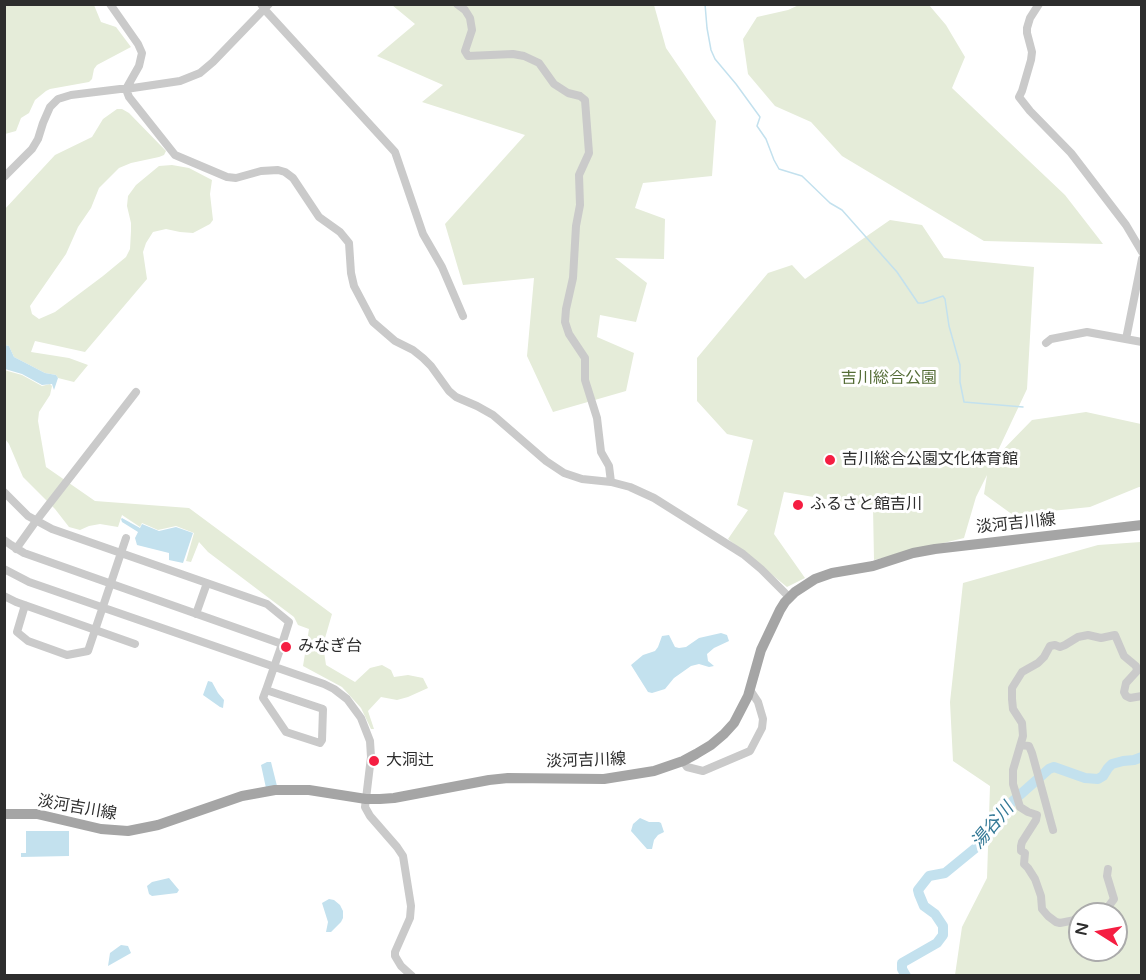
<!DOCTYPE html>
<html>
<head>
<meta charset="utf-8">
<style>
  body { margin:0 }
  #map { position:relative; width:1146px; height:980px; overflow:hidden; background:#fff; font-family:"Varela Round",sans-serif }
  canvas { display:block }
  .frame { position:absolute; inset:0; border:6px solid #2d2d2d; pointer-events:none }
  .north { position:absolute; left:1068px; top:902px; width:60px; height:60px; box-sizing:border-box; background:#fff; border:2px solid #ababab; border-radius:50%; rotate:281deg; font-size:16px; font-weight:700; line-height:24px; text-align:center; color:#2d2d2d }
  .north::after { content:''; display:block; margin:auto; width:21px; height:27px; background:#f51e42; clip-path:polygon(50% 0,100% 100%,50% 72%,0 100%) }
</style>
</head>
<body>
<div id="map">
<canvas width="1146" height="980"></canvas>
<div class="frame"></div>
<div class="north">N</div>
</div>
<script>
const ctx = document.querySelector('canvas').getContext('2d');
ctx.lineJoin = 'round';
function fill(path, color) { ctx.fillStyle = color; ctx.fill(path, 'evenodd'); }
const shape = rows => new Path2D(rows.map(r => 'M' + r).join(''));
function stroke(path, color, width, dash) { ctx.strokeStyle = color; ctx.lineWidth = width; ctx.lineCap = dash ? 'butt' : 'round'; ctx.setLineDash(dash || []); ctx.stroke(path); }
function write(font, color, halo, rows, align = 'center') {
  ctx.font = font + ' "Varela Round","Noto Sans JP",sans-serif'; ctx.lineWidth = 6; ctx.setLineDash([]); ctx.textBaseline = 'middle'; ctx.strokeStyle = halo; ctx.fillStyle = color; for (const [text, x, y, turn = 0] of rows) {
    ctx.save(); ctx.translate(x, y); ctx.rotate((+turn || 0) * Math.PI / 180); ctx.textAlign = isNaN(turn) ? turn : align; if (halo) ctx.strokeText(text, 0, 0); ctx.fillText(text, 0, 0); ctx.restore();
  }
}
const green = shape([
  [801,4,929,5,946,25,965,57,952,88,1065,195,1103,244,984,241,842,156,811,122,775,106,748,74,743,39,757,17,788,10],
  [4,5,94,5,101,22,116,27,131,47,97,65,94,69,92,79,89,82,50,89,46,91,35,100,29,113,21,118,16,131,5,134],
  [392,5,654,5,666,48,716,121,712,176,643,183,635,208,665,219,664,259,615,258,647,283,636,322,600,315,597,337,634,353,626,391,553,412,527,356,534,278,463,285,445,224,525,135,422,102,443,85,377,56,415,24],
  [117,109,122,109,129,113,166,151,164,155,159,157,131,163,119,168,99,188,91,208,78,227,66,254,30,306,32,314,39,319,55,312,103,276,126,257,130,249,131,231,131,223,127,206,128,196,136,185,159,166,172,165,189,168,212,180,210,194,213,220,210,224,193,233,180,232,166,229,153,232,146,243,143,252,147,279,85,352,35,341,31,352,69,358,88,365,74,382,58,378,56,375,45,373,14,357,9,346,5,345,4,210,55,155,92,137,103,119],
  [890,220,922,225,944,258,1034,267,1027,389,994,459,1032,420,1086,412,1141,424,1141,487,1139,487,1090,507,1013,515,984,494,987,475,976,497,964,538,874,560,873,507,784,492,774,534,805,578,787,587,728,539,748,510,737,505,753,440,727,434,697,401,697,358,768,273,792,265,805,279],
  [4,370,22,375,42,386,50,384,52,386,50,395,39,412,38,421,46,467,95,501,189,508,332,614,323,645,326,665,355,682,370,668,382,665,391,670,394,677,408,675,423,678,428,688,408,697,397,700,381,697,368,711,374,729,371,729,361,708,342,687,303,666,309,629,298,625,294,617,208,552,199,542,191,562,186,561,194,533,176,526,158,530,142,523,140,527,122,515,118,527,100,524,89,526,80,530,69,527,55,509,23,477,9,444,5,439],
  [1141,542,1141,975,955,975,962,927,987,878,990,786,953,761,950,702,963,583,1098,545],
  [1080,914,1116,914,1116,950,1080,950]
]);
const water = shape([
  [5,345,9,346,14,357,45,373,56,375,58,378,54,390,52,384,42,385,22,374,5,369],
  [122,518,140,528,142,524,159,531,176,527,193,533,183,563,169,560,169,553,137,545,135,538,138,532,122,522,121,519],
  [721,633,727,635,729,641,714,648,707,654,708,661,714,666,709,667,699,664,691,666,674,678,665,689,652,693,648,692,631,665,643,655,655,651,658,647,662,636,669,635,675,647,679,648,686,647,699,638],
  [208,681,212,682,218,693,224,700,223,708,220,707,203,695],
  [267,762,271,762,277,786,266,788,261,765],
  [640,818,649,822,659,822,661,823,664,832,658,835,654,840,652,849,647,849,631,831,633,824],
  [26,831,69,831,69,856,21,857,21,853,26,853],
  [169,878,179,890,177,893,152,896,149,894,147,886,152,882],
  [329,899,334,900,340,905,343,911,343,918,341,922,331,932,326,932,328,922,322,903],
  [121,945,128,946,131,953,108,966,110,953]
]);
const stream = shape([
  [705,4,707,28,711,50,715,59,736,84,760,117,757,126,766,139,774,160,779,169,802,176,830,203,842,210,897,272,918,303,923,303,943,296,945,299,949,326,960,365,960,382,964,402,1023,407]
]);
const river = shape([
  [906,976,902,969,902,963,937,943,943,935,943,926,935,914,924,906,919,894,918,890,929,876,945,873,978,846,995,817,1049,769,1054,767,1085,778,1098,779,1103,776,1108,768,1112,764,1123,761,1134,760,1142,757]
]);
const minor = shape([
  [110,4,138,44,142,53,139,66,126,89,129,97,175,155,227,177,236,178,261,171,278,170,285,172,293,178,319,217,340,232,349,243,351,273,354,286,373,322,395,341,413,350,423,358,431,366,449,391,456,397,477,406,493,415,546,461,564,473,582,479,611,482,630,487,654,498,743,554,761,569,790,598],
  [261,4,265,10,395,152,423,234,442,267,463,316],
  [457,4,465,10,470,18,472,30,465,51,468,56,513,54,524,56,539,63,554,84,568,93,580,96,585,100,589,153,579,175,580,205,576,226,573,278,566,309,565,322,569,334,585,358,585,380,597,418,601,452,609,466,611,482],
  [1039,4,1030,18,1027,28,1027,33,1032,52,1031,60,1022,91,1019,97,1030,111,1071,153,1126,225,1142,252],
  [4,177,32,149,38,139,43,123,50,107,58,99,71,95,120,89,126,89,180,81,200,73,213,62,269,4],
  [1126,339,1142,259],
  [1046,343,1051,339,1087,332,1142,342],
  [4,492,28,516,52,529,267,604,289,622,282,644,266,690,263,698,286,732,320,743,322,740,323,709,266,690],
  [4,540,11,545,24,553,282,644],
  [16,549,36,521,136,392],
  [4,569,29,582,324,684,334,689,347,699,361,718,370,741,371,757,365,807,370,816,397,847,403,856,411,906,410,918,395,952,395,956,401,966,412,976],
  [4,596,16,602,135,644],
  [25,605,17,632,28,641,67,655,88,651,126,538],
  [196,614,207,583],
  [1021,745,1029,746,1032,753,1053,830],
  [683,761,687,767,703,771,750,751,762,728,763,719,758,702,752,693,749,692],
  [1095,914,1108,907,1114,899,1107,876,1108,869],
  [1080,919,1060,923,1056,922,1048,916,1042,909,1041,896,1035,879,1028,868,1024,864,1025,853,1021,851,1021,846,1022,842,1036,820,1037,815,1028,812,1020,807,1013,784,1013,770,1023,736,1022,723,1013,709,1012,699,1012,688,1022,672,1038,663,1044,657,1050,646,1055,645,1060,647,1065,645,1078,637,1088,635,1101,638,1115,635,1124,656,1136,666,1137,671,1126,683,1124,692,1126,696,1130,698,1142,696]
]);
const major = shape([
  [4,814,37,814,101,829,128,831,158,825,242,796,275,790,309,790,366,799,380,799,394,798,489,780,508,778,604,779,654,771,683,761,696,754,711,745,724,734,734,723,748,696,761,650,780,610,785,602,795,592,815,579,832,573,873,566,913,553,935,549,1142,525]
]);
const markers = [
  [830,460,6,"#f51e42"],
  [798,505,6,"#f51e42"],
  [286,647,6,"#f51e42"],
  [374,761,6,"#f51e42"]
];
const parkNames = [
  ["吉川総合公園",889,379]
];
const poiNames = [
  ["吉川総合公園文化体育館",842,460],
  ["ふるさと館吉川",810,505],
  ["みなぎ台",298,647],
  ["大洞辻",386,761]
];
const streetNames = [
  ["淡河吉川線",1016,524,-6],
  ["淡河吉川線",586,761,-2],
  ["淡河吉川線",77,808,10]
];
const waterNames = [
  ["湯谷川",993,826,-50]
];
fill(green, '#e5ecd9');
fill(water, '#c3e1ee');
stroke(stream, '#c3e1ee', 1.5);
stroke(river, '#c3e1ee', 10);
stroke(minor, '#cacaca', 8);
stroke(major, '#a5a5a5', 10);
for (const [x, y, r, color] of markers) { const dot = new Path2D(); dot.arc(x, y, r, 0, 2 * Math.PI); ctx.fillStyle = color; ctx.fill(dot); stroke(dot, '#fff', 2); }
write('16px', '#556d37', '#fff', parkNames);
write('16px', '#2d2d2d', '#fff', poiNames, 'left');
write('16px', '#2d2d2d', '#fff', streetNames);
write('italic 18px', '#347996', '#fff', waterNames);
</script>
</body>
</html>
